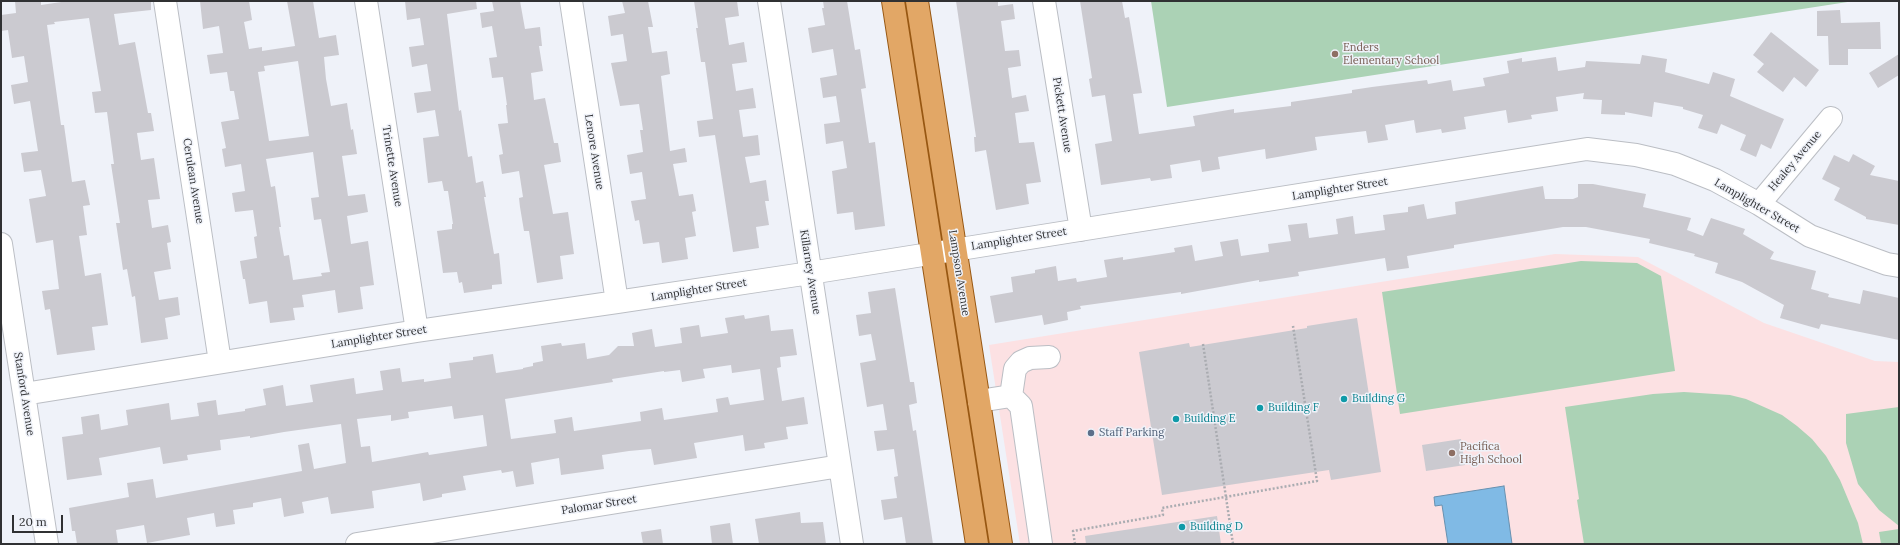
<!DOCTYPE html>
<html>
<head>
<meta charset="utf-8">
<style>
  body { margin:0 }
  #map { position:relative; width:1900px; height:545px; overflow:hidden; background:#eff2f9; font-family:Lora,serif }
  canvas { display:block }
  .frame { position:absolute; inset:0; border:2px solid #303133; pointer-events:none }
  .scale { position:absolute; left:12px; top:515px; width:51px; height:18px; box-sizing:border-box; border:2px solid #303133; border-top:0; padding-left:5px; font-size:12px; line-height:14px; white-space:nowrap; color:#303133; -webkit-text-stroke:3px #eff2f9; paint-order:stroke }
</style>
</head>
<body>
<div id="map">
<canvas width="1900" height="545"></canvas>
<div class="frame"></div>
<div class="scale">20 m</div>
</div>
<script>
const ctx = document.querySelector('canvas').getContext('2d');
ctx.lineJoin = 'round';
function fill(path, color) { ctx.fillStyle = color; ctx.fill(path, 'evenodd'); }
const shape = rows => new Path2D(rows.map(r => 'M' + r).join(''));
function stroke(path, color, width, dash) { ctx.strokeStyle = color; ctx.lineWidth = width; ctx.lineCap = dash ? 'butt' : 'round'; ctx.setLineDash(dash || []); ctx.stroke(path); }
function write(font, color, halo, rows, align = 'center') {
  ctx.font = font + ' Lora,serif'; ctx.lineWidth = 3; ctx.setLineDash([]); ctx.textBaseline = 'middle'; ctx.strokeStyle = halo; ctx.fillStyle = color; for (const [text, x, y, turn = 0] of rows) {
    ctx.save(); ctx.translate(x, y); ctx.rotate((+turn || 0) * Math.PI / 180); ctx.textAlign = isNaN(turn) ? turn : align; if (halo) ctx.strokeText(text, 0, 0); ctx.fillText(text, 0, 0); ctx.restore();
  }
}
const education = shape([
  [1555,254,1638,257,1764,323,1875,361,1899,362,1899,544,1020,544,989,345]
]);
const green = shape([
  [1151,1,1854,1,1167,107],
  [1581,261,1637,263,1661,276,1675,371,1400,414,1382,292],
  [1684,392,1730,395,1746,399,1782,415,1797,426,1812,439,1826,456,1840,480,1858,523,1863,544,1584,544,1577,500,1579,499,1565,407,1653,394],
  [1899,407,1899,526,1879,510,1858,484,1846,443,1846,414],
  [1899,529,1899,544,1881,544,1879,532]
]);
const water = shape([
  [1504,486,1512,544,1448,544,1442,505,1435,506,1434,497,1504,486]
]);
const building = shape([
  [15,1,41,1,41,5,68,1,151,1,151,10,114,14,119,45,135,42,148,113,151,113,154,131,137,133,141,160,154,158,160,199,148,200,152,228,168,225,171,242,167,243,171,269,154,272,159,300,178,297,180,315,165,318,168,339,141,343,135,296,132,297,127,269,123,270,116,223,120,223,111,164,114,164,107,112,95,113,92,92,101,91,89,18,54,22,55,24,47,25,61,125,64,125,72,182,85,180,90,205,83,206,87,235,79,236,85,276,101,273,108,325,92,327,95,350,57,355,50,309,45,310,42,291,59,289,53,240,36,243,29,199,46,196,41,170,24,172,21,153,38,151,30,101,14,104,11,85,28,82,24,56,12,58,8,30,1,31,1,15,16,13],
  [200,1,249,1,252,20,244,22,249,49,262,47,262,51,295,46,287,1,313,1,319,38,336,35,339,55,324,57,326,79,331,106,347,103,351,130,353,129,357,154,342,156,348,196,365,194,368,212,347,216,351,244,368,241,374,285,360,287,363,309,338,313,335,290,302,295,304,307,293,308,295,320,270,323,267,301,249,304,245,279,243,279,240,261,257,258,254,237,257,236,253,210,235,212,232,193,245,191,241,164,225,167,222,149,226,148,221,122,239,119,234,91,230,91,227,72,210,74,207,55,223,53,219,26,203,29],
  [298,61,309,136,269,141,258,72,265,71,264,66],
  [313,152,319,197,311,198,314,220,321,219,330,272,321,273,322,276,293,280,289,255,284,256,279,227,281,227,275,186,271,187,266,159],
  [405,1,476,1,477,9,447,14,459,111,461,110,468,157,472,156,476,183,483,181,486,197,484,197,494,254,499,253,502,284,492,285,492,289,464,293,462,282,459,283,457,272,443,273,437,231,452,229,452,224,453,224,448,191,444,191,442,181,428,183,423,138,439,136,435,110,417,113,414,93,431,91,427,64,412,67,409,47,424,45,420,18,407,20],
  [492,1,520,1,525,29,540,27,542,46,539,46,543,71,531,73,534,100,545,98,554,143,558,143,561,162,544,165,553,214,568,212,574,254,560,256,563,279,537,283,529,231,524,231,520,207,519,198,523,197,519,171,502,174,499,155,503,154,498,124,508,123,506,105,507,105,503,77,492,78,489,58,497,57,492,26,482,28,480,13,494,11],
  [622,1,648,1,653,27,648,27,652,53,667,51,670,74,661,76,670,151,685,148,687,162,673,164,679,196,693,194,696,211,692,212,696,236,685,238,688,259,662,263,659,242,643,244,639,220,635,221,631,201,646,199,642,172,630,174,627,155,643,152,640,130,643,130,639,104,620,106,611,63,627,61,623,34,611,36,608,16,625,13],
  [694,1,737,1,739,16,725,18,729,45,744,42,747,62,732,64,736,91,753,88,756,108,739,110,743,137,758,135,760,155,745,157,750,183,766,180,769,201,765,201,769,225,756,227,759,248,733,252,715,135,699,137,697,121,713,119,705,62,701,62,696,28,698,28],
  [823,1,847,1,855,50,860,49,866,88,861,89,869,143,875,142,885,226,855,230,853,212,837,214,832,171,847,168,843,141,826,144,824,124,840,122,836,96,823,98,820,78,837,75,833,49,812,53,808,28,825,25,822,8,824,8],
  [956,1,998,1,998,6,1013,4,1015,19,1001,21,1005,51,1019,50,1021,66,1008,68,1012,98,1026,95,1029,111,1015,113,1019,143,1034,142,1041,182,1026,184,1029,204,996,210,986,150,975,152,974,137,976,137],
  [1080,1,1122,1,1125,18,1129,17,1142,93,1133,94,1139,134,1195,126,1193,116,1234,109,1234,113,1291,106,1291,102,1352,93,1352,90,1372,87,1427,80,1428,84,1451,80,1453,91,1485,86,1483,78,1509,73,1507,61,1522,58,1522,62,1556,57,1558,71,1585,67,1586,61,1640,64,1642,55,1667,59,1665,72,1709,84,1713,72,1735,79,1730,96,1784,119,1771,149,1761,144,1756,157,1740,150,1746,135,1721,124,1717,134,1698,128,1703,115,1683,109,1683,107,1654,102,1652,117,1625,112,1625,115,1601,114,1602,100,1583,99,1584,93,1556,97,1558,111,1531,115,1532,119,1508,123,1506,110,1464,117,1466,129,1442,133,1441,129,1416,133,1414,120,1385,125,1388,140,1368,143,1366,131,1315,137,1317,150,1266,159,1265,149,1218,157,1220,169,1202,172,1200,160,1170,165,1172,178,1151,181,1150,178,1101,185,1095,144,1112,141,1105,95,1092,97,1089,79,1092,78],
  [1840,10,1841,23,1880,22,1881,49,1848,49,1848,65,1829,65,1828,36,1817,36,1817,11],
  [1771,32,1819,70,1806,87,1794,77,1783,92,1757,72,1764,64,1753,55],
  [1899,54,1899,75,1878,88,1869,73],
  [1853,154,1875,166,1870,175,1899,181,1899,225,1866,219,1866,217,1834,200,1840,188,1822,179,1834,155,1849,162],
  [1578,184,1593,184,1646,194,1643,207,1691,218,1687,230,1703,236,1711,218,1745,229,1743,234,1774,252,1770,259,1816,271,1811,289,1829,294,1828,297,1860,304,1863,290,1899,298,1899,340,1821,324,1819,329,1780,318,1784,305,1742,282,1715,273,1718,263,1694,256,1695,254,1649,243,1650,239,1586,227,1563,227,1454,245,1454,248,1407,256,1409,268,1387,271,1385,258,1298,272,1299,276,1259,282,1259,280,1181,294,1181,292,1080,306,1081,309,1067,312,1068,320,1044,325,1042,315,995,323,990,296,1013,292,1011,277,1035,273,1035,270,1056,266,1058,281,1076,278,1077,282,1107,277,1104,260,1123,257,1123,260,1175,252,1174,248,1192,245,1195,261,1223,256,1220,242,1238,239,1241,256,1269,252,1268,244,1291,241,1288,225,1307,223,1309,238,1338,234,1336,219,1353,216,1355,234,1385,230,1383,215,1408,212,1408,207,1424,204,1427,219,1456,214,1455,202,1543,186,1545,199,1573,199,1578,197],
  [895,288,910,382,914,382,917,403,909,405,913,431,916,430,933,544,906,544,902,517,884,520,881,500,897,498,894,477,898,476,894,449,877,451,874,431,887,430,883,404,867,407,860,363,876,360,871,334,859,336,856,315,871,313,868,292],
  [744,315,745,319,769,315,771,331,793,329,797,355,780,357,781,367,777,368,782,401,804,397,808,424,786,427,788,439,764,443,765,448,745,451,743,435,694,443,697,458,654,465,651,449,629,451,602,455,604,469,561,475,559,458,531,463,534,484,516,487,513,471,502,473,501,470,463,476,466,490,442,494,442,497,423,501,420,483,372,491,374,508,331,514,328,497,302,502,304,513,284,517,281,498,253,503,253,507,233,510,235,524,216,527,214,513,187,518,190,535,147,543,144,525,116,530,118,544,77,544,75,531,72,531,69,508,129,497,127,483,153,479,156,498,302,471,298,445,309,443,314,469,346,463,341,424,284,432,250,438,250,436,220,440,221,450,187,455,188,460,163,464,160,447,99,458,102,475,67,480,62,437,83,434,81,417,99,414,101,430,128,425,126,410,169,403,171,420,199,416,197,403,216,400,218,415,245,411,245,409,266,405,263,389,283,385,286,406,313,402,310,385,354,378,356,394,383,390,380,371,400,368,402,382,424,379,424,382,451,378,449,363,473,360,473,357,493,354,496,373,523,369,523,368,533,366,533,363,543,361,541,346,561,343,562,346,585,343,587,359,609,355,618,346,634,346,632,333,652,329,655,347,682,343,680,328,699,325,701,337,728,333,725,318],
  [731,365,732,373,760,369,764,400,730,405,728,397,716,399,718,412,664,420,662,408,640,412,641,421,574,431,572,417,554,420,556,433,511,439,505,399,613,382,612,379,664,371,664,372,680,370,682,382,705,378,703,369],
  [452,406,454,419,483,415,487,446,429,455,428,452,372,462,370,446,361,447,357,419,391,415,391,421,409,418,408,412],
  [1357,318,1381,472,1331,480,1329,470,1162,495,1139,352,1189,343,1190,347,1307,328,1307,326],
  [1461,439,1465,465,1426,471,1422,445],
  [800,512,801,523,823,522,826,544,759,544,755,519],
  [1217,516,1221,544,1086,544,1085,536],
  [730,523,733,544,712,544,710,526],
  [661,529,663,544,643,544,641,532]
]);
const path = shape([
  [1203,344,1233,544],
  [1075,544,1073,531,1163,515,1162,508,1317,481,1293,326]
]);
const minor = shape([
  [165,1,220,362],
  [366,1,417,331],
  [571,1,617,302],
  [769,1,852,544],
  [1044,1,1081,230],
  [1759,204,1831,118],
  [1,244,47,544],
  [24,394,417,331,617,302,810,273,1587,149,1636,155,1675,164,1715,180,1759,204,1810,236,1887,264,1899,266],
  [1011,396,1015,369,1021,362,1030,358,1049,357],
  [979,401,1011,396,1021,406,1041,544],
  [357,544,840,466]
]);
const major = shape([
  [893,1,977,544],
  [917,1,1001,544]
]);
const markers = [
  [1335,54,4,"#8d6e63"],
  [1344,399,4,"#0f9aa8"],
  [1260,408,4,"#0f9aa8"],
  [1176,419,4,"#0f9aa8"],
  [1091,433,4,"#5c6f8a"],
  [1452,453,4,"#8d6e63"],
  [1182,527,4,"#0f9aa8"]
];
const educationNames = [
  ["Enders",1343,48],
  ["Elementary School",1343,61],
  ["Pacifica",1460,447],
  ["High School",1460,460]
];
const streetNames = [
  ["Pickett Avenue",1062,115,81],
  ["Lenore Avenue",594,152,81],
  ["Healey Avenue",1795,161,-50],
  ["Trinette Avenue",392,166,81],
  ["Cerulean Avenue",193,181,81],
  ["Lamplighter Street",1340,189,-9],
  ["Lamplighter Street",1757,206,30],
  ["Lamplighter Street",1019,239,-9],
  ["Killarney Avenue",810,272,81],
  ["Lampson Avenue",959,273,81],
  ["Lamplighter Street",699,290,-9],
  ["Lamplighter Street",379,337,-9],
  ["Stanford Avenue",24,394,81],
  ["Palomar Street",599,505,-9]
];
const cultureNames = [
  ["Building G",1352,399],
  ["Building F",1268,408],
  ["Building E",1184,419],
  ["Building D",1190,527]
];
const serviceNames = [
  ["Staff Parking",1099,433]
];
fill(education, '#fce1e3');
fill(green, '#abd2b5');
fill(water, '#80bae5');
stroke(water, '#6891b0', 1);
fill(building, '#cbcad0');
stroke(minor, '#bbbec4', 24);
stroke(major, '#975712', 24);
stroke(path, '#aaacb1', 2.5, [2, 2]);
stroke(minor, '#fff', 22);
stroke(major, '#e2a766', 22);
for (const [x, y, r, color] of markers) { const dot = new Path2D(); dot.arc(x, y, r, 0, 2 * Math.PI); ctx.fillStyle = color; ctx.fill(dot); stroke(dot, '#eff2f9', 1.5); }
write('11px', '#785e54', '#eff2f9', educationNames, 'left');
write('11px', '#303133', '#eff2f9', streetNames);
write('11px', '#0d838f', '#eff2f9', cultureNames, 'left');
write('11px', '#4e5e75', '#eff2f9', serviceNames, 'left');
</script>
</body>
</html>
